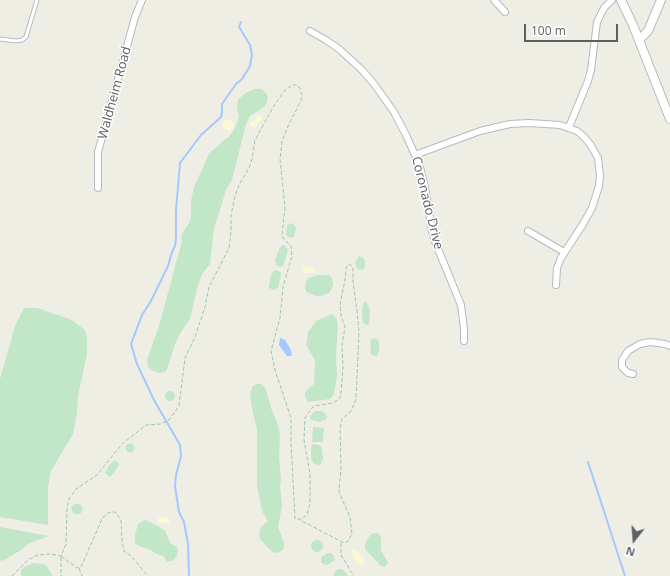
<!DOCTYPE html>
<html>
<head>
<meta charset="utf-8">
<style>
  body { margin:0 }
  #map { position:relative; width:670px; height:576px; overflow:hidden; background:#efeee5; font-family:"Open Sans",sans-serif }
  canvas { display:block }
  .north { position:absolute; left:614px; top:520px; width:40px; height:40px; -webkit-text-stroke:3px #fff; paint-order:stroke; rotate:197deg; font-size:11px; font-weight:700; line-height:16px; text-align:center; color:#5d5f65 }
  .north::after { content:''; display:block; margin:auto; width:14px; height:18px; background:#5d5f65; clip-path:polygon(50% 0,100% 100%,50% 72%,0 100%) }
  .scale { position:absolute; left:524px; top:24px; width:94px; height:18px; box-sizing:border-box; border:2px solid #5d5f65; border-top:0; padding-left:5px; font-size:12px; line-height:14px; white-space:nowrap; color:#5d5f65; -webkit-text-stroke:3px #fff; paint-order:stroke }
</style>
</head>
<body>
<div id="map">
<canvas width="670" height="576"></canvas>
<div class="north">N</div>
<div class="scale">100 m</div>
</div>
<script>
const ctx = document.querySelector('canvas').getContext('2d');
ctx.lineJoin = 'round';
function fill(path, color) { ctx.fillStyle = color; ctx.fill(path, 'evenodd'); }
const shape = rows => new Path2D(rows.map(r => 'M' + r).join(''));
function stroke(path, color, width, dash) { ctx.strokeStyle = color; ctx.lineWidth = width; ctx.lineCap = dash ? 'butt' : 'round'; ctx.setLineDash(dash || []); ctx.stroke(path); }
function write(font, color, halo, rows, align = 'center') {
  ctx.font = font + ' "Open Sans",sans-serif'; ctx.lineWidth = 3; ctx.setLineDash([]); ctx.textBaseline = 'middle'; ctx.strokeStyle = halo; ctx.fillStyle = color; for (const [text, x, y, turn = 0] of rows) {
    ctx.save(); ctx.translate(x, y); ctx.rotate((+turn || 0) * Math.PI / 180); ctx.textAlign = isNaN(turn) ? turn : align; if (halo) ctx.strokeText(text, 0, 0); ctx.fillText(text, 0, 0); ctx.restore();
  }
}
const green = shape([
  [254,89,261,89,264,91,268,96,267,102,265,106,260,110,250,116,246,124,232,180,226,190,214,229,210,264,202,274,197,289,190,319,181,332,175,344,167,369,165,372,160,373,156,372,152,370,148,366,147,360,159,326,172,278,182,241,181,237,183,232,189,223,191,216,191,201,194,187,209,154,225,139,229,137,235,128,239,117,237,108,238,100,244,94],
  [291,223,295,226,296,228,294,237,291,238,287,236,286,232,287,225],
  [282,245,285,245,288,250,284,264,281,267,277,266,275,261,279,249],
  [359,256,362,257,365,260,365,267,362,270,357,269,356,266,355,262],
  [275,270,281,272,281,276,278,288,274,290,269,288,269,286,271,275],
  [319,275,329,275,332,278,333,285,331,290,329,293,321,296,316,296,306,292,305,288,306,281,308,278],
  [365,302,367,303,370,310,369,324,367,325,363,323,362,313,363,303],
  [24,308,37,308,70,319,85,330,87,338,87,354,78,396,77,414,73,434,51,471,48,487,48,525,0,517,0,379,15,326],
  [332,314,337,319,338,327,336,353,337,376,334,394,330,399,308,402,305,396,305,392,314,384,315,360,306,345,308,332,316,321],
  [375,338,378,340,379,344,379,351,377,356,372,355,371,353,370,340],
  [257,384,261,384,266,389,271,408,278,425,280,435,279,457,281,480,280,487,282,506,278,527,284,543,283,550,278,553,273,552,268,548,260,539,259,534,261,527,268,521,262,511,257,485,257,430,252,408,250,393,253,386],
  '165 396a5 5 0 1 1 10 0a5 5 0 1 1-10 0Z',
  [315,411,322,411,325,413,327,417,325,420,319,422,311,420,310,418,311,415],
  [313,427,324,428,323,442,312,442],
  '125.5 448a4.5 4.5 0 1 1 9 0a4.5 4.5 0 1 1-9 0Z',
  [315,444,321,446,322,449,323,458,322,462,320,465,314,464,311,459,311,447,312,445],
  [115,460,119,464,118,467,110,477,108,476,105,473,106,471,110,464],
  '71.5 509a5.5 5.5 0 1 1 11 0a5.5 5.5 0 1 1-11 0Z',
  [145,520,158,526,165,531,170,543,177,547,178,550,177,555,174,560,167,562,164,556,159,555,148,549,139,546,135,543,135,535,138,524],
  [0,527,49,536,30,543,21,550,3,561,0,560],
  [374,533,378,533,381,537,381,550,388,563,385,567,381,566,365,549,365,546,366,541,371,534],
  '311 546a6 6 0 1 1 12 0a6 6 0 1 1-12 0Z',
  [328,553,331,553,333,555,335,560,327,565,323,564,321,562,321,558,324,555],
  [34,563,46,565,53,576,21,576,21,570,24,567],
  [341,569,345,571,348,576,333,576,336,570]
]);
const sand = shape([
  [258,116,262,117,262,119,255,128,251,127,250,125,251,122,255,120],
  '222.5 125a5.5 5.5 0 1 1 11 0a5.5 5.5 0 1 1-11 0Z',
  [312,266,314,268,315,272,305,274,302,268],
  [167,516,170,521,168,524,157,522,157,520,159,518],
  [354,549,364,558,365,564,361,565,354,559,352,551]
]);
const water = shape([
  [280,338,285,340,290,348,292,355,290,356,287,356,281,348,279,345]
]);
const stream = shape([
  [588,462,625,576],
  [189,576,188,544,184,522,179,512,175,486,176,475,181,456,180,445,154,400,137,364,131,344,142,315,151,301,168,266,172,252,175,246,176,238,176,210,180,163,201,135,221,117,222,112,222,104,236,84,242,79,250,66,252,55,250,45,239,27,241,22]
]);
const path = shape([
  [341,543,341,555,354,576],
  [61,556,77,568,81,567,102,519,106,514,111,512,115,512,121,520,122,541,124,551,131,556,148,576],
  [61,557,61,576],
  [79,568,82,576],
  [12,576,28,560,38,555,50,554,61,556,66,544,67,508,69,499,76,489,97,475,122,444,136,433,146,425,161,424,170,419,179,406,185,358,195,337,205,307,209,287,229,248,231,232,231,215,235,196,239,185,249,168,252,159,255,140,275,104,285,90,293,85,296,85,300,88,302,95,301,101,289,124,282,141,280,159,285,208,282,235,283,238,291,246,292,256,283,287,280,318,271,351,275,370,291,418,291,442,295,519,301,519,307,515,310,503,310,474,304,440,305,418,311,409,314,406,333,403,340,398,341,393,343,368,342,345,345,327,341,315,340,304,345,280,346,269,347,266,349,264,353,267,353,281,357,311,359,332,356,399,351,411,342,419,340,428,341,467,339,492,350,517,352,534,348,541,345,543,342,542,306,523,301,521,301,519]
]);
const lane = shape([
  [0,39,16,41,22,40,26,37,37,0]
]);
const street = shape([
  [494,0,505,12],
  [310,31,326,40,339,49,362,70,374,84,394,112,406,135,415,155,421,171,425,187,432,231,436,244,461,305,464,329,464,341],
  [569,127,588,81,591,70,597,22,604,8,612,0],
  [415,155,480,131,510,124,529,123,560,125,577,131,584,137,590,144,598,158,600,176,599,186,592,208,583,224,561,258,557,268,556,285],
  [98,188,98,152,135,17,142,0],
  [528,231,564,252],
  [633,374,628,373,622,367,622,360,628,351,640,344,650,342,665,344,670,346]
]);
const secondary = shape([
  [621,0,633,25,670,119],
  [639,40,648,31,661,0]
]);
const streetNames = [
  ["Waldheim Road",115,93,-75],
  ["Coronado Drive",427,203,76]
];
fill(green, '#c2e6c8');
fill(sand, '#faf8d5');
fill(water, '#a6c8fe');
stroke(stream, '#a6c8fe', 2);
stroke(lane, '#b7b9bf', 5);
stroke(street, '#b7b9bf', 8);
stroke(secondary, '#b8bac1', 10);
stroke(path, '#9bc7af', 1, [4, 2]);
stroke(lane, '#fff', 3);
stroke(street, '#fff', 6);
stroke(secondary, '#fff', 8);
write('13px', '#5d5f65', '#fff', streetNames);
</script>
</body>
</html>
